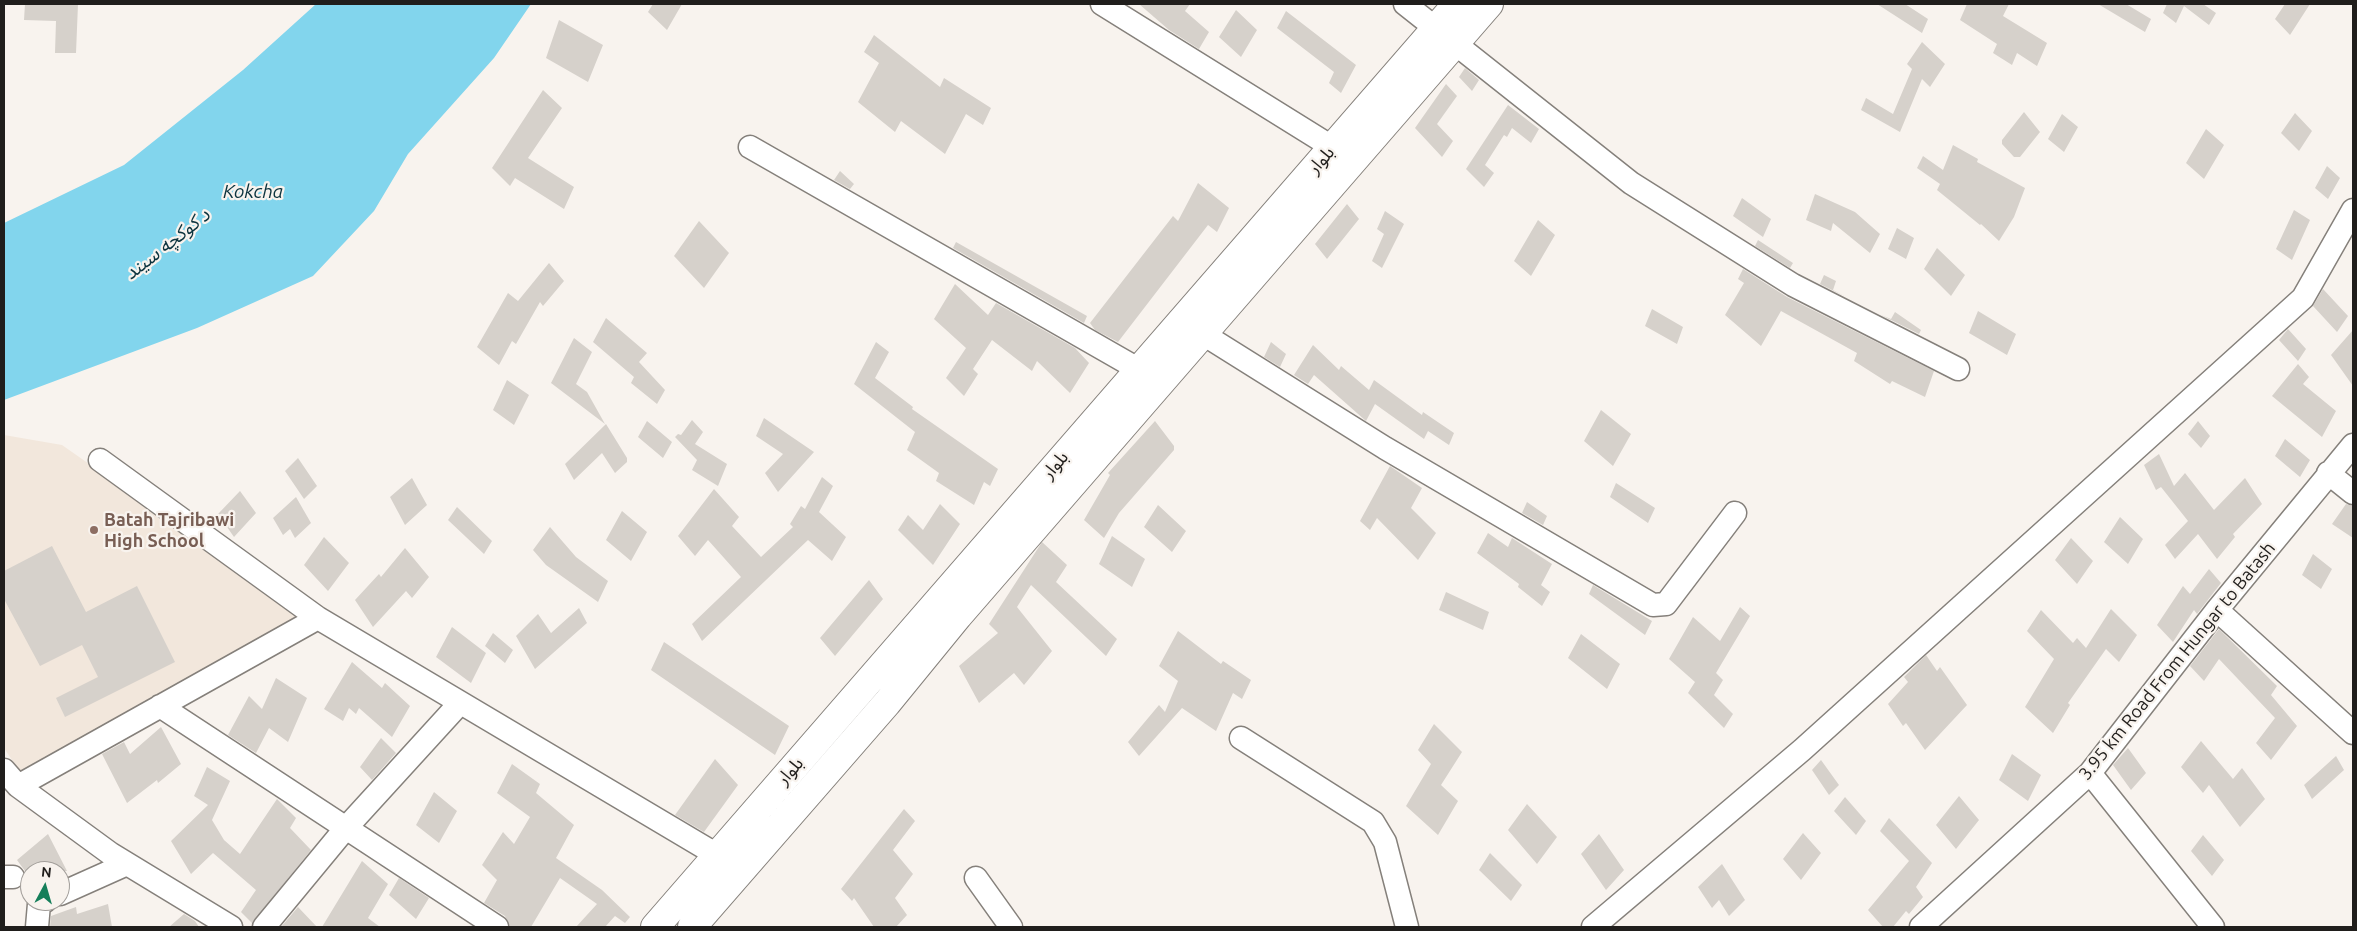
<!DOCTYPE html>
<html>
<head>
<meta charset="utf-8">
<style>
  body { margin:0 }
  #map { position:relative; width:2357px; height:931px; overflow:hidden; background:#f8f3ee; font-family:Ubuntu,sans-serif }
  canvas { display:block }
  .frame { position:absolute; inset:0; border:5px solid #201e1c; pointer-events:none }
  .north { position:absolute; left:20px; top:861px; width:50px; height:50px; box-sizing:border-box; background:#f8f3ee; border:1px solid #a29e9a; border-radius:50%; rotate:6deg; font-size:14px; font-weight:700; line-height:20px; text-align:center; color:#201e1c }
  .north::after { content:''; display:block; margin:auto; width:18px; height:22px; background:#157f5a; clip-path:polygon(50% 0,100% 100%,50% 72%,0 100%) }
</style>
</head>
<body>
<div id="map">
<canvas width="2357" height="931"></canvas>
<div class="frame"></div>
<div class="north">N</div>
</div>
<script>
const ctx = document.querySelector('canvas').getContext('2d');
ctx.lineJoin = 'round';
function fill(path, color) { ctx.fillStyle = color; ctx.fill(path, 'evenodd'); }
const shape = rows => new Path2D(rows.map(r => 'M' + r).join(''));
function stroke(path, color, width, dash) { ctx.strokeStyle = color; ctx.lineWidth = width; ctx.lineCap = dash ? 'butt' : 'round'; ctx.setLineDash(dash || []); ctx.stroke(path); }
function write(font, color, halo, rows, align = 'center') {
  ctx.font = font + ' Ubuntu,"Noto Sans Arabic",sans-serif'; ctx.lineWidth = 4.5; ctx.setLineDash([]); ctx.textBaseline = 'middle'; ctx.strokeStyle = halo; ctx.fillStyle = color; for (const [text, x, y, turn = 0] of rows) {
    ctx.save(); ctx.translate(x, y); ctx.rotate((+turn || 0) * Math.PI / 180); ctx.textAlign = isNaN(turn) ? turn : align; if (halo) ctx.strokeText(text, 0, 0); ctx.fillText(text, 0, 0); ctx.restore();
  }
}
const built = shape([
  [4,435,62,445,305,615,20,772,4,748]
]);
const water = shape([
  [316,4,531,4,494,58,408,154,374,211,313,276,197,328,4,400,4,223,124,165,243,70]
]);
const building = shape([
  [25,4,78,4,76,53,55,53,56,21,24,20],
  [653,4,682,4,667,30,648,12],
  [1139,4,1190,4,1185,11,1209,32,1199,49,1169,30],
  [1877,4,1905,4,1928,19,1922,33],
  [1967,4,2009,4,2003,16,2047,43,2037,66,2017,53,2012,65,1993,53,1997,44,1960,20],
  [2098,4,2126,4,2151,19,2145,32],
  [2167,4,2203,4,2216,13,2209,25,2184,6,2176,23,2163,13],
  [2285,4,2310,4,2290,35,2275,19],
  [1236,10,1257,30,1241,57,1219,37],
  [1286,11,1356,65,1341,93,1329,83,1334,72,1277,28],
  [559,20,603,45,588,82,546,58],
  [874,35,940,87,944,78,991,108,983,125,966,114,945,154,901,121,895,132,858,102,879,63,864,52],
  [1922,42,1945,64,1930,87,1922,79,1900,132,1861,110,1866,98,1893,114,1912,69,1907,64],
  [1465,68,1479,80,1472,91,1459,77],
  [1446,84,1457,96,1437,124,1453,141,1442,157,1415,128],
  [543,90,562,108,528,158,574,187,564,209,515,178,510,186,492,168],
  [1508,105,1539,129,1531,143,1512,128,1507,137,1504,135,1485,165,1494,173,1484,187,1466,169],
  [2024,112,2040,132,2020,157,2014,157,2002,144,2002,140],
  [2295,113,2312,131,2299,151,2281,133],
  [2062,114,2078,127,2064,152,2048,139],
  [2206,129,2224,145,2204,179,2186,163],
  [1953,145,1978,159,1977,162,2025,188,2014,217,1999,241,1981,224,1980,225,1937,190,1940,184,1917,168,1923,156,1943,170],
  [2327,166,2340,178,2328,199,2315,188],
  [840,171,854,184,850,189,834,180],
  [1198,183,1229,208,1217,232,1208,225,1118,342,1095,330,1090,323,1173,216,1178,221],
  [1815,194,1855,212,1880,234,1870,253,1833,223,1831,231,1806,220],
  [1742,198,1771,219,1763,237,1733,216],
  [1347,204,1359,219,1327,259,1315,244],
  [2294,210,2310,220,2292,260,2276,249],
  [1385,211,1404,224,1382,268,1372,261,1384,234,1377,229],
  [1538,220,1555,235,1531,276,1514,261],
  [699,221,729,253,704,288,674,256],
  [1897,228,1914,238,1906,259,1888,249],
  [1758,240,1793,263,1790,268,1755,246],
  [956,242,1087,316,1084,323,953,248],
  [1937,248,1965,275,1951,296,1924,269],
  [549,263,564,281,543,306,540,302,516,344,512,341,499,365,477,347,508,293,518,301],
  [1743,269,1787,297,1934,371,1925,397,1892,381,1890,384,1854,361,1857,353,1781,311,1761,346,1725,315,1744,283,1738,279],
  [1824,275,1836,281,1833,290,1846,297,1820,284],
  [955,284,988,315,996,303,1075,348,1089,363,1070,393,1037,361,1032,371,992,340,973,369,978,374,964,396,946,378,966,348,934,319],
  [2323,289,2348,316,2337,332,2313,306],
  [1652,309,1683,327,1677,344,1645,326],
  [1978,311,2016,334,2007,355,1969,333],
  [1895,312,1921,330,1919,334,1881,315,1891,319],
  [606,318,647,353,639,362,665,390,657,404,631,383,634,377,593,342],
  [2288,329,2306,349,2298,361,2279,340],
  [2353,330,2353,386,2331,355],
  [574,338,592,352,576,384,587,392,605,424,551,383],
  [876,342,889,352,875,378,913,407,912,409,998,469,990,486,984,482,974,505,936,481,939,473,907,450,915,432,854,384],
  [1271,342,1286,354,1280,367,1264,357],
  [1313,345,1339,370,1341,366,1369,390,1374,380,1422,415,1423,412,1454,433,1449,445,1428,431,1424,439,1375,404,1366,421,1314,375,1308,384,1297,377,1294,375],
  [2298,364,2309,377,2303,384,2336,411,2322,437,2272,396],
  [507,380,529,395,514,425,493,410],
  [1601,410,1631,434,1613,466,1584,441],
  [764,418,814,452,778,492,765,473,783,454,756,436],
  [692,420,703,432,695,444,727,464,718,486,692,470,697,460,675,437,678,434,681,435],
  [647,421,672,442,663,458,638,437],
  [1155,421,1174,446,1174,450,1119,513,1104,538,1084,520,1110,475,1108,473],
  [2198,421,2210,436,2201,448,2188,434],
  [606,424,627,458,627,462,615,473,602,453,574,480,565,464],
  [2285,439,2310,460,2300,477,2275,456],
  [2159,454,2174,486,2185,473,2214,510,2245,478,2262,504,2233,534,2235,537,2217,559,2198,534,2175,559,2165,545,2188,521,2161,487,2156,490,2144,465],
  [298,458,317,486,304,499,285,471],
  [1390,466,1422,488,1411,508,1436,533,1418,560,1377,518,1370,530,1360,521],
  [822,477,833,486,819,512,846,537,832,561,808,540,702,641,692,624,741,577,708,540,695,556,678,536,714,489,739,517,732,526,761,557,793,527,790,524,801,506,805,509],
  [412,478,427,505,405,525,390,497],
  [1616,483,1655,508,1648,523,1610,497],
  [240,491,256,513,234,537,218,514],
  [296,497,311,523,295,538,290,529,283,535,273,518],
  [1527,502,1547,516,1543,525,1522,513],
  [940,504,960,524,933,565,898,530,908,515,923,530],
  [2346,504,2353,506,2353,538,2332,524],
  [1158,505,1186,531,1172,552,1144,527],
  [457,507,492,541,484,554,448,520],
  [622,511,647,532,631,561,606,540],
  [2120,517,2143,539,2128,564,2104,542],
  [550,527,576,557,608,581,598,602,546,565,533,550],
  [1488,533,1508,547,1512,538,1552,564,1541,585,1550,592,1542,606,1518,587,1519,584,1477,553],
  [1112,536,1145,559,1132,587,1099,564],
  [324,537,349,563,328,591,304,565],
  [2071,538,2093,561,2077,584,2055,560],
  [1042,542,1067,565,1056,582,1117,639,1106,656,1031,585,1017,607,1052,651,1024,685,1014,673,979,703,959,666,998,633,989,624],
  [52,546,86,612,137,586,175,662,65,717,56,698,98,677,82,645,40,666,4,599,4,571],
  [405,548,429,577,412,598,406,591,373,627,355,600,379,574,381,577],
  [2313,554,2332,569,2321,589,2302,575],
  [2209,569,2221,583,2197,614,2194,610,2173,642,2157,625,2183,586,2190,594],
  [869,580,883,599,835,656,820,638],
  [1593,585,1652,621,1645,635,1589,594],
  [1446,592,1489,612,1483,630,1439,610],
  [1740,607,1750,616,1716,673,1723,680,1714,695,1733,714,1724,728,1688,693,1695,682,1669,659,1693,617,1720,641],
  [579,608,587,623,535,669,516,636,538,614,551,633],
  [2111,609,2137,635,2119,662,2106,649,2068,703,2070,705,2053,733,2025,707,2054,659,2027,631,2041,610,2073,643,2077,638,2086,648],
  [452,627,486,653,471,683,436,657],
  [2219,629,2277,686,2271,695,2297,726,2271,760,2256,743,2275,718,2219,659,2204,681,2190,666],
  [1178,631,1221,664,1223,661,1251,680,1242,699,1233,693,1216,731,1182,708,1139,756,1128,742,1159,705,1165,712,1178,681,1159,666],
  [493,633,513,650,505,663,485,646],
  [1581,634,1620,664,1607,689,1568,658],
  [664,642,789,726,775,755,651,670],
  [1926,655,1937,671,1940,667,1967,705,1925,750,1906,723,1903,726,1888,704,1908,682,1904,677],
  [352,662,382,688,385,683,410,706,392,737,359,708,356,714,349,708,343,721,324,709],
  [276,678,307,698,288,742,269,728,256,753,228,735,249,696,262,709],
  [1434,724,1462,752,1441,785,1458,801,1438,835,1406,806,1431,764,1418,750],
  [161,727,181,764,158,783,157,780,127,803,102,754,124,742,130,754],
  [381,738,396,753,372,780,360,767],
  [2201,741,2233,779,2242,768,2265,799,2240,827,2209,785,2203,793,2181,767],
  [2128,748,2146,773,2131,790,2113,765],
  [2012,754,2041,775,2028,801,1999,780],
  [2336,756,2344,770,2312,799,2304,785],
  [715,759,738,785,704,832,675,815],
  [1821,760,1839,785,1829,795,1812,770],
  [512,764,540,784,536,793,574,825,556,858,602,890,630,917,625,923,615,916,605,927,576,927,597,904,560,878,531,927,510,927,505,916,484,903,497,880,482,865,503,832,514,844,530,817,497,793],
  [207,767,230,781,212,820,224,840,240,854,277,799,296,818,290,828,311,850,252,923,241,912,256,890,213,853,191,874,171,841,208,805,194,796],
  [434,792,457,811,439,843,416,825],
  [1959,796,1979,820,1956,849,1936,825],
  [1845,797,1866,821,1856,835,1834,811],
  [1527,804,1557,837,1537,864,1508,830],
  [904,809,915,821,893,850,913,874,895,898,907,915,896,927,874,927,854,898,852,901,841,889],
  [1889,818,1932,863,1916,887,1923,897,1909,914,1906,911,1893,927,1883,927,1868,910,1909,861,1880,831],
  [1803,833,1821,853,1801,880,1783,859],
  [48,834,67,871,25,871,17,860],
  [1599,834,1624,870,1606,890,1581,854],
  [2203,835,2224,860,2212,876,2191,851],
  [1490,853,1522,885,1511,901,1479,870],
  [362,861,388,884,368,918,380,927,322,927],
  [1722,864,1745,900,1729,916,1719,900,1712,908,1698,887],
  [399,878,429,898,416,919,389,895],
  [108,904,112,927,50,927,51,916,76,907,77,914],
  [298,907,317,927,281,927],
  [184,914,195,921,199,927,169,927]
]);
const minor = shape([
  [1102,4,1332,147],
  [1405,4,1631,183,1793,285,1958,369],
  [750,147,1138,369],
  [1203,334,1385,448,1653,605,1666,604,1735,513],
  [100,460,318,618,717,855],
  [2328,473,2353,493],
  [2217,610,2353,733],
  [160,706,497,927],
  [1241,738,1373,822,1385,842,1407,927],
  [4,770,18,786,111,854,231,927],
  [2090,773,2213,927],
  [18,786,318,618],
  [4,877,13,877],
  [976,878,1011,927],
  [60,894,127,864],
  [37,927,39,904,45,901],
  [264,927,345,829,460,703],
  [1593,927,1802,750,2303,298,2353,210],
  [1921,927,2090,773,2217,610,2353,445]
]);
const major = shape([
  [655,927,1457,4],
  [692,927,887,703,958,616,1489,4]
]);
const markers = [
  [94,530,5,"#8d6e63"]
];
const streetNames = [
  ["بلوار",1321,160,-49],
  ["بلوار",1055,465,-50],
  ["3.95 km Road From Hungar to Batash",2177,661,-51],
  ["بلوار",790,771,-49]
];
const educationNames = [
  ["Batah Tajribawi",104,520],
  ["High School",104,541]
];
const waterNames = [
  ["Kokcha",253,192],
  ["د کوکچه سیند",167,244,-38]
];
fill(built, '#f2e7dc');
fill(water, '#82d5ed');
fill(building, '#d6d1cb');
stroke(minor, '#85807b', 25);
stroke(major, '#85807b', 30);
stroke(minor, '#fff', 22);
stroke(major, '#fff', 28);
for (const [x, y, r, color] of markers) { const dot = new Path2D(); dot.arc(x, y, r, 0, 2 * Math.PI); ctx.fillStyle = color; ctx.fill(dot); stroke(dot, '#f8f3ee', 2); }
write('18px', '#201e1c', '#f8f3ee', streetNames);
write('bold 18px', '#785e54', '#f8f3ee', educationNames, 'left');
write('italic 19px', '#0b333e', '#f8f3ee', waterNames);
</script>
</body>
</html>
